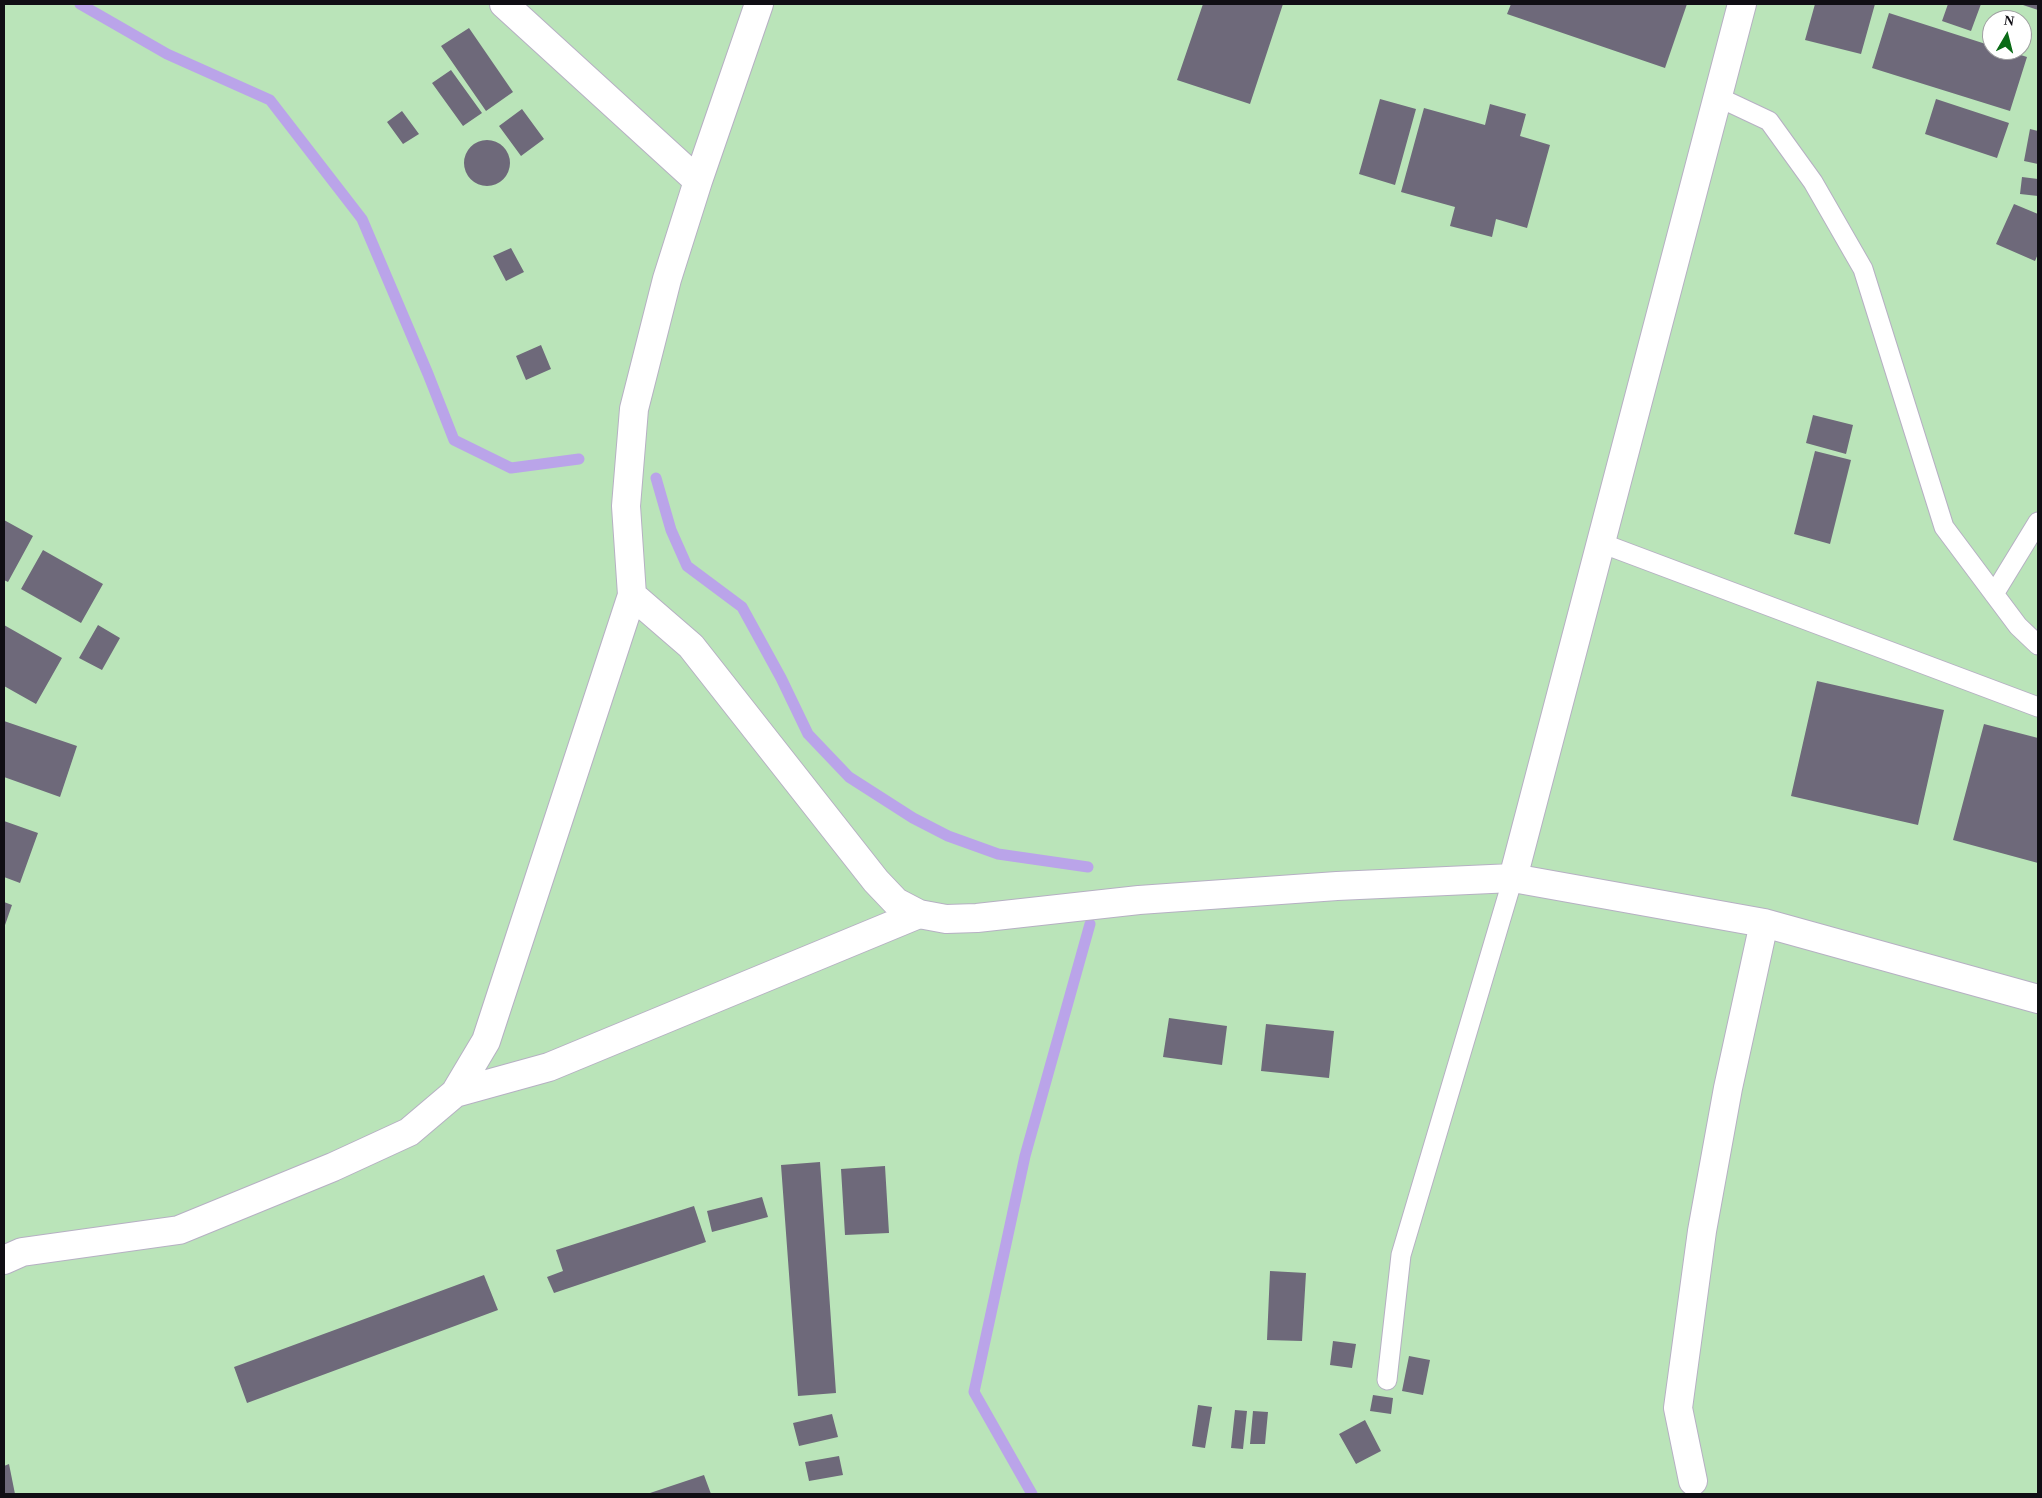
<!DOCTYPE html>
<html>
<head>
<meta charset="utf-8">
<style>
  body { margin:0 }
  #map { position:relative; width:2042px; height:1498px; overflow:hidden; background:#fcfbff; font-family:"Times New Roman",serif }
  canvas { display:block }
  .frame { position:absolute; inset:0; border:5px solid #100e14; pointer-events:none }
  .north { position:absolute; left:1982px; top:10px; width:50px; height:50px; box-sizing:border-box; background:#fff; border:1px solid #9f9fa1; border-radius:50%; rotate:8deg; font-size:14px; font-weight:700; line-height:20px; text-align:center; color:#100e14 }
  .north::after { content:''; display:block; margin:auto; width:18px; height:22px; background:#0b6b17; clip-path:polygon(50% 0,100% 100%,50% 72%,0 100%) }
</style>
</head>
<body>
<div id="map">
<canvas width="2042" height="1498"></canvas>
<div class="frame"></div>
<div class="north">N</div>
</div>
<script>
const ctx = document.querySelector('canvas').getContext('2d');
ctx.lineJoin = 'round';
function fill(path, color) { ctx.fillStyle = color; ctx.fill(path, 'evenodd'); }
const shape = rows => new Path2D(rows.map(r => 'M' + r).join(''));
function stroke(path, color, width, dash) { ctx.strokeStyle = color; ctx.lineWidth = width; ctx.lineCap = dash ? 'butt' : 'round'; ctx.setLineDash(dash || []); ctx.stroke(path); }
const green = shape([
  [4,4,2038,4,2038,1494,4,1494],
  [1992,20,2022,20,2022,50,1992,50]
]);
const stream = shape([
  [80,4,167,54,270,100,362,219,428,374,454,440,511,468,579,459],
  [656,478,671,530,687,566,742,607,781,678,808,734,849,777,913,818,948,836,998,854,1088,867],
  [1032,1494,974,1392,1025,1156,1090,924]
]);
const building = shape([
  [1203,4,1283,4,1250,104,1177,80],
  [1511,4,1687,4,1665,68,1507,14],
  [1815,4,1875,4,1861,54,1805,40],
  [1948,4,1981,4,1971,31,1942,21],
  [2020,4,2038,4,2038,10],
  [1889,13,1992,46,1992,50,2005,50,2027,57,2010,111,1872,68],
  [469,28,513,92,486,111,441,46],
  [451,70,482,113,463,126,432,83],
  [1380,99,1416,109,1395,185,1359,174],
  [1936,99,2009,123,1997,158,1925,134],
  [1490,104,1526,114,1520,136,1550,145,1527,228,1496,219,1492,237,1450,226,1455,207,1401,192,1424,108,1485,125],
  [522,109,544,139,521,156,499,126],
  [402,111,419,134,403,144,387,122],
  [2030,129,2038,131,2038,164,2024,161],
  '464 163a23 23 0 1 1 46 0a23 23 0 1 1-46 0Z',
  [2022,177,2038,179,2038,196,2020,194],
  [2014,204,2038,214,2038,254,2035,261,1996,244],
  [511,248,524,272,506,281,493,256],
  [541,345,551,369,526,380,516,356],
  [1813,415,1853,425,1846,454,1806,443],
  [1815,451,1851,460,1830,544,1794,534],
  [4,520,33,536,8,582,4,580],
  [43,550,103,584,81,623,21,589],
  [4,625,62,658,36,704,4,686],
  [98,625,120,638,102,670,79,658],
  [1817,681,1944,710,1918,825,1791,796],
  [4,721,77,746,60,797,4,777],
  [1984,724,2038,738,2038,863,1953,840],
  [4,821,38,833,20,883,4,877],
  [4,902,12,905,4,928],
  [1169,1018,1227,1026,1222,1065,1163,1057],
  [1266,1024,1334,1031,1329,1078,1261,1071],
  [820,1162,836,1393,798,1396,781,1165],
  [885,1166,889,1233,845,1235,841,1169],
  [762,1197,768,1217,712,1232,707,1211],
  [694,1206,706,1242,554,1293,547,1277,563,1271,556,1250],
  [1270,1271,1306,1273,1302,1341,1267,1340],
  [484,1275,498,1310,247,1403,234,1367],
  [1333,1341,1356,1344,1352,1368,1330,1365],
  [1409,1356,1430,1360,1423,1395,1402,1391],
  [1373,1395,1393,1398,1391,1414,1370,1411],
  [1198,1405,1212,1407,1205,1448,1192,1446],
  [1235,1410,1247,1411,1243,1449,1231,1448],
  [1253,1411,1268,1412,1265,1444,1250,1444],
  [832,1414,838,1437,799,1446,793,1423],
  [1365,1420,1381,1451,1356,1464,1339,1434],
  [839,1456,843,1475,809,1481,805,1462],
  [9,1464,15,1494,4,1494,4,1466],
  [704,1475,711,1494,647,1494]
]);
const lane = shape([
  [1718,97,1769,121,1813,182,1863,269,1944,527,2018,626,2038,645],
  [1601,543,2038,707],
  [1994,594,2038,522],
  [1387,1380,1401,1255,1513,878]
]);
const street = shape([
  [504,4,698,181],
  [632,595,691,646,876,881,896,902,919,914,946,919,977,918,1139,900,1337,886,1513,878,1764,923,2038,999],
  [1513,878,1742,4],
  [455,1093,549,1067,919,914],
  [4,1260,22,1252,179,1230,333,1167,409,1132,455,1093,486,1041,632,595,626,506,634,409,667,279,698,181,759,4],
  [1693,1481,1678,1408,1702,1231,1728,1088,1764,923]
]);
fill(green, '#bae4b9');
stroke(stream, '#baa4e9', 11);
fill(building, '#6e697a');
stroke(lane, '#b6b0c3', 21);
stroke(street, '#b6b0c3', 30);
stroke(lane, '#fff', 19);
stroke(street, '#fff', 28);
</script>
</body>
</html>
